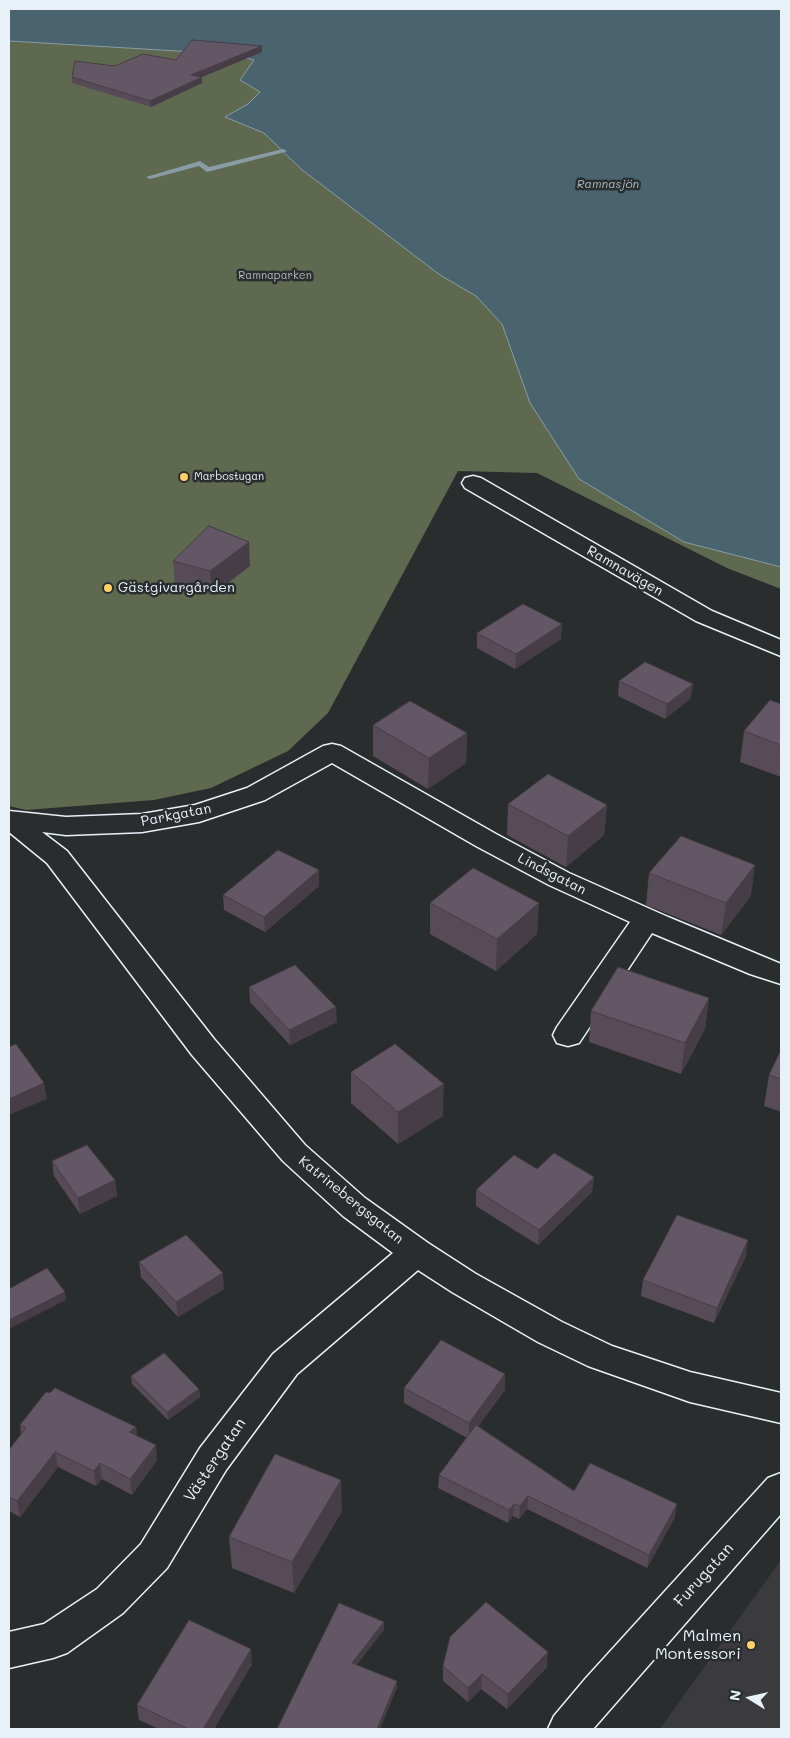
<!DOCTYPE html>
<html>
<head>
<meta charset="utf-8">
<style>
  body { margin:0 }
  #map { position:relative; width:790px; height:1738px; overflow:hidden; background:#2a2d2e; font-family:Mali,sans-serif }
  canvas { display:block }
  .frame { position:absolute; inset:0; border:10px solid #e8f1f8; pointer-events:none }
  .north { position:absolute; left:725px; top:1673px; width:50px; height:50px; -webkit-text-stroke:4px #2a2d2e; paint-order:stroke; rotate:280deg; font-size:14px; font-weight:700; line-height:20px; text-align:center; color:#e8f1f8 }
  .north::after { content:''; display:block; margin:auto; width:18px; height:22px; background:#e8f1f8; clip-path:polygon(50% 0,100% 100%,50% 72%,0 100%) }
</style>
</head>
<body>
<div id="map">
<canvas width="790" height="1738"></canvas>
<div class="frame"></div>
<div class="north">N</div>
</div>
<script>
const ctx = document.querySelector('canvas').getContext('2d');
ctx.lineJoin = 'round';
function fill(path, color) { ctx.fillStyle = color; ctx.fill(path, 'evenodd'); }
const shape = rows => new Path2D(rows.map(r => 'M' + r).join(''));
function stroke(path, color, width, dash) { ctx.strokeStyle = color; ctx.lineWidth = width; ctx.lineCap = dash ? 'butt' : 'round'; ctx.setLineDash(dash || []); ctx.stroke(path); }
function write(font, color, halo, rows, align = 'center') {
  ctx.font = font + ' Mali,sans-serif'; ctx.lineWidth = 5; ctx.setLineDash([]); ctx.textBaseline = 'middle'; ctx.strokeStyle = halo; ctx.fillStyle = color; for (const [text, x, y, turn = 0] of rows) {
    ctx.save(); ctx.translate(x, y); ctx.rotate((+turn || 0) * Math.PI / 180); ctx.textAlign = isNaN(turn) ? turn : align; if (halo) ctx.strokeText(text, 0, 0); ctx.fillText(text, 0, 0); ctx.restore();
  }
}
const built = shape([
  [781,1560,781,1729,660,1729]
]);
const green = shape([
  [9,9,781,9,781,589,727,568,537,473,458,471,328,713,288,751,211,788,154,800,26,810,9,806]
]);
const water = shape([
  [9,9,781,9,781,567,684,542,579,479,530,403,502,324,476,296,440,275,360,214,301,169,264,133,225,117,248,104,260,92,240,80,254,60,229,54,9,41,9,9]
]);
const stream = shape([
  [283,149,287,151,285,152,207,172,199,166,150,179,146,177,200,161,209,167,283,149]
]);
const minor = shape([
  [473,476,481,478,712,611,781,640,781,656,696,621,465,488,462,483,465,478,473,476],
  [332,744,341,746,496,834,569,873,668,917,781,964,781,984,750,974,652,933,579,1043,568,1046,557,1043,553,1035,557,1027,630,922,549,885,476,846,332,763,265,800,199,822,142,832,66,835,42,832,67,851,214,1039,305,1145,365,1198,428,1243,476,1274,562,1322,612,1346,690,1372,781,1393,781,1423,690,1402,588,1366,538,1342,452,1292,418,1270,297,1374,226,1470,167,1568,123,1613,67,1653,53,1658,9,1668,9,1632,44,1624,97,1589,141,1544,200,1448,273,1354,393,1253,343,1216,283,1161,192,1055,47,863,9,832,9,811,66,817,142,814,195,805,247,788,323,746,332,744],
  [781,1473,781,1514,593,1729,548,1729,554,1716,586,1678,768,1478,781,1473]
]);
const wall = shape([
  [262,46,262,52,202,77,202,83,151,107,72,83,72,77,115,66,176,60],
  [173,561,250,566,212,595,175,585],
  [477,633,561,639,515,669,477,648],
  [619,681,691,698,665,719,618,696],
  [781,704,781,777,740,762,744,731],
  [373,725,467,733,466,763,428,789,373,756],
  [508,804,607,805,604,835,566,867,507,835],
  [319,870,319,886,265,932,224,910,223,895],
  [649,873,751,896,721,935,646,905],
  [430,903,537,934,496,971,430,934],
  [249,987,337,1022,290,1045,250,1002],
  [709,998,705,1029,681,1074,589,1042,591,1011],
  [781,1050,781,1112,764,1106,769,1075],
  [351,1072,443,1116,398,1144,351,1103],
  [52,1161,115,1180,117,1196,80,1214,54,1176],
  [537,1169,594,1177,592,1192,538,1245,476,1206,476,1190],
  [746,1256,714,1323,641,1296,643,1280],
  [139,1262,224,1289,178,1317,141,1277],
  [505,1374,505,1390,478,1426,574,1491,675,1517,647,1568,527,1509,519,1519,513,1516,508,1523,438,1488,439,1475,467,1438,404,1403,404,1388],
  [131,1376,199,1389,200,1397,168,1420,132,1384],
  [20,1425,136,1427,137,1436,157,1460,132,1495,102,1479,96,1486,58,1467,20,1517,9,1511,9,1450,21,1434],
  [342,1511,294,1593,232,1568,229,1537],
  [252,1664,214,1729,159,1729,139,1720,137,1705],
  [443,1666,547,1667,507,1709,481,1689,468,1702,443,1681]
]);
const shadedWall = shape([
  [262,46,262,52,202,77,202,83,151,107,150,101,191,75],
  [249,542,250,566,212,595,210,571],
  [562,624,561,639,515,669,516,654],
  [693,684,691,698,665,719,667,704],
  [467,733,466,763,428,789,429,758],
  [607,805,604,835,566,867,568,836],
  [755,865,751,896,721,935,726,903],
  [319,870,319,886,265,932,264,917],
  [539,903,537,934,496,971,497,939],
  [709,998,705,1029,681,1074,685,1043],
  [336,1007,337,1022,290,1045,289,1030],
  [44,1083,47,1099,9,1115,9,1099],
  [444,1084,443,1116,398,1144,398,1112],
  [594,1177,592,1192,538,1245,539,1230],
  [115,1180,117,1196,80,1214,78,1198],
  [748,1240,746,1256,714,1323,717,1308],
  [223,1273,224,1289,178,1317,176,1302],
  [65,1292,66,1300,9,1329,9,1320],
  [505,1374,505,1390,469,1439,469,1423],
  [199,1389,200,1397,168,1420,167,1412],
  [136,1427,138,1442,129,1432],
  [156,1445,157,1460,132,1495,130,1479],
  [55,1452,58,1467,20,1517,17,1501],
  [100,1463,102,1479,96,1486,94,1471],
  [341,1480,342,1511,294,1593,292,1562],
  [528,1496,527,1509,519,1519,520,1506],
  [514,1504,513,1516,508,1523,509,1510],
  [677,1504,675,1517,647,1568,649,1555],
  [384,1622,384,1630,352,1671,352,1663],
  [251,1649,252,1664,214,1729,203,1729],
  [548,1652,547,1667,507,1709,508,1694],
  [482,1674,481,1689,468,1702,468,1688],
  [397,1681,397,1688,380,1729,377,1729]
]);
const building = shape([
  [192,40,262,46,191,75,202,77,150,101,72,77,75,61,115,66,143,54,176,60,192,40],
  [209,526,249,542,210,571,173,561,209,526],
  [523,604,562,624,516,654,477,633,523,604],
  [645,662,693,684,667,704,619,681,645,662],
  [770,700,781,704,781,745,744,731,770,700],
  [410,701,467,733,429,758,373,725,410,701],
  [548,774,607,805,568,836,508,804,548,774],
  [681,836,755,865,726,903,649,873,681,836],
  [278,850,319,870,264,917,223,895,278,850],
  [473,868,539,903,497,939,430,903,473,868],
  [295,965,336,1007,289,1030,249,987,295,965],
  [618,967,709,998,685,1043,591,1011,618,967],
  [16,1044,44,1083,9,1099,9,1047,16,1044],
  [395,1044,444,1084,398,1112,351,1072,395,1044],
  [781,1050,781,1079,769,1075,781,1050],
  [87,1145,115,1180,78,1198,52,1161,87,1145],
  [554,1153,594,1177,539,1230,476,1190,514,1155,537,1169,554,1153],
  [677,1215,748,1240,717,1308,643,1280,677,1215],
  [186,1235,223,1273,176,1302,139,1262,186,1235],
  [47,1268,65,1292,9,1320,9,1289,47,1268],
  [441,1340,505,1374,469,1423,404,1388,441,1340],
  [164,1353,199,1389,167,1412,131,1376,164,1353],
  [55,1388,136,1427,129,1432,156,1445,130,1479,100,1463,94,1471,55,1452,17,1501,9,1497,9,1450,26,1428,20,1425,46,1392,50,1393,55,1388],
  [476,1425,574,1491,590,1463,677,1504,649,1555,528,1496,520,1506,514,1504,509,1510,439,1475,476,1425],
  [275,1454,341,1480,292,1562,229,1537,275,1454],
  [486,1602,548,1652,508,1694,482,1674,468,1688,443,1666,450,1637,486,1602],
  [339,1603,384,1622,352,1663,397,1681,377,1729,277,1729,339,1603],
  [189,1620,251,1649,203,1729,188,1729,137,1705,189,1620]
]);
const markers = [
  [184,477,5,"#ffd166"],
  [108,588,5,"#ffd166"],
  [751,1645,5,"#ffd166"]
];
const farParknames = [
  ["Ramnaparken",275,276]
];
const farPoinames = [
  ["Marbostugan",194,477]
];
const farWaternames = [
  ["Ramnasjön",608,184]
];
const streetNames = [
  ["Ramnavägen",625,571,30],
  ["Parkgatan",176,815,-11],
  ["Lindsgatan",552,874,27],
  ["Katrinebergsgatan",351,1200,39]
];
const poiNames = [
  ["Gästgivargården",118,588]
];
const nearStreetnames = [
  ["Västergatan",215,1460,-56],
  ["Furugatan",704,1575,-48]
];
const nearPoinames = [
  ["Malmen",741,1636],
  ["Montessori",741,1654]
];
fill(built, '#3b3a3e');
fill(green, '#5f6950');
fill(water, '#49646e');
stroke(water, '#899ca5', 1);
fill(stream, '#899ca5');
stroke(minor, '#e8f1f8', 3);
fill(minor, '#2a2d2e');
fill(wall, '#564b57');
fill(shadedWall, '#463d47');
fill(building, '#645765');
stroke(building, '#463d47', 1);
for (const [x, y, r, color] of markers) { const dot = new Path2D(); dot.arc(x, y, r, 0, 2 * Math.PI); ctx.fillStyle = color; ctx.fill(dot); stroke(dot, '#2a2d2e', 2); }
write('11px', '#b1bbb5', '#2a2d2e', farParknames);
write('11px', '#e8f1f8', '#2a2d2e', farPoinames, 'left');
write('italic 12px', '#a8b9c1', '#2a2d2e', farWaternames);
write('14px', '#e8f1f8', '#2a2d2e', streetNames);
write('14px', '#e8f1f8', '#2a2d2e', poiNames, 'left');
write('16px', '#e8f1f8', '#2a2d2e', nearStreetnames);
write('16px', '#e8f1f8', '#2a2d2e', nearPoinames, 'right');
</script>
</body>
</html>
